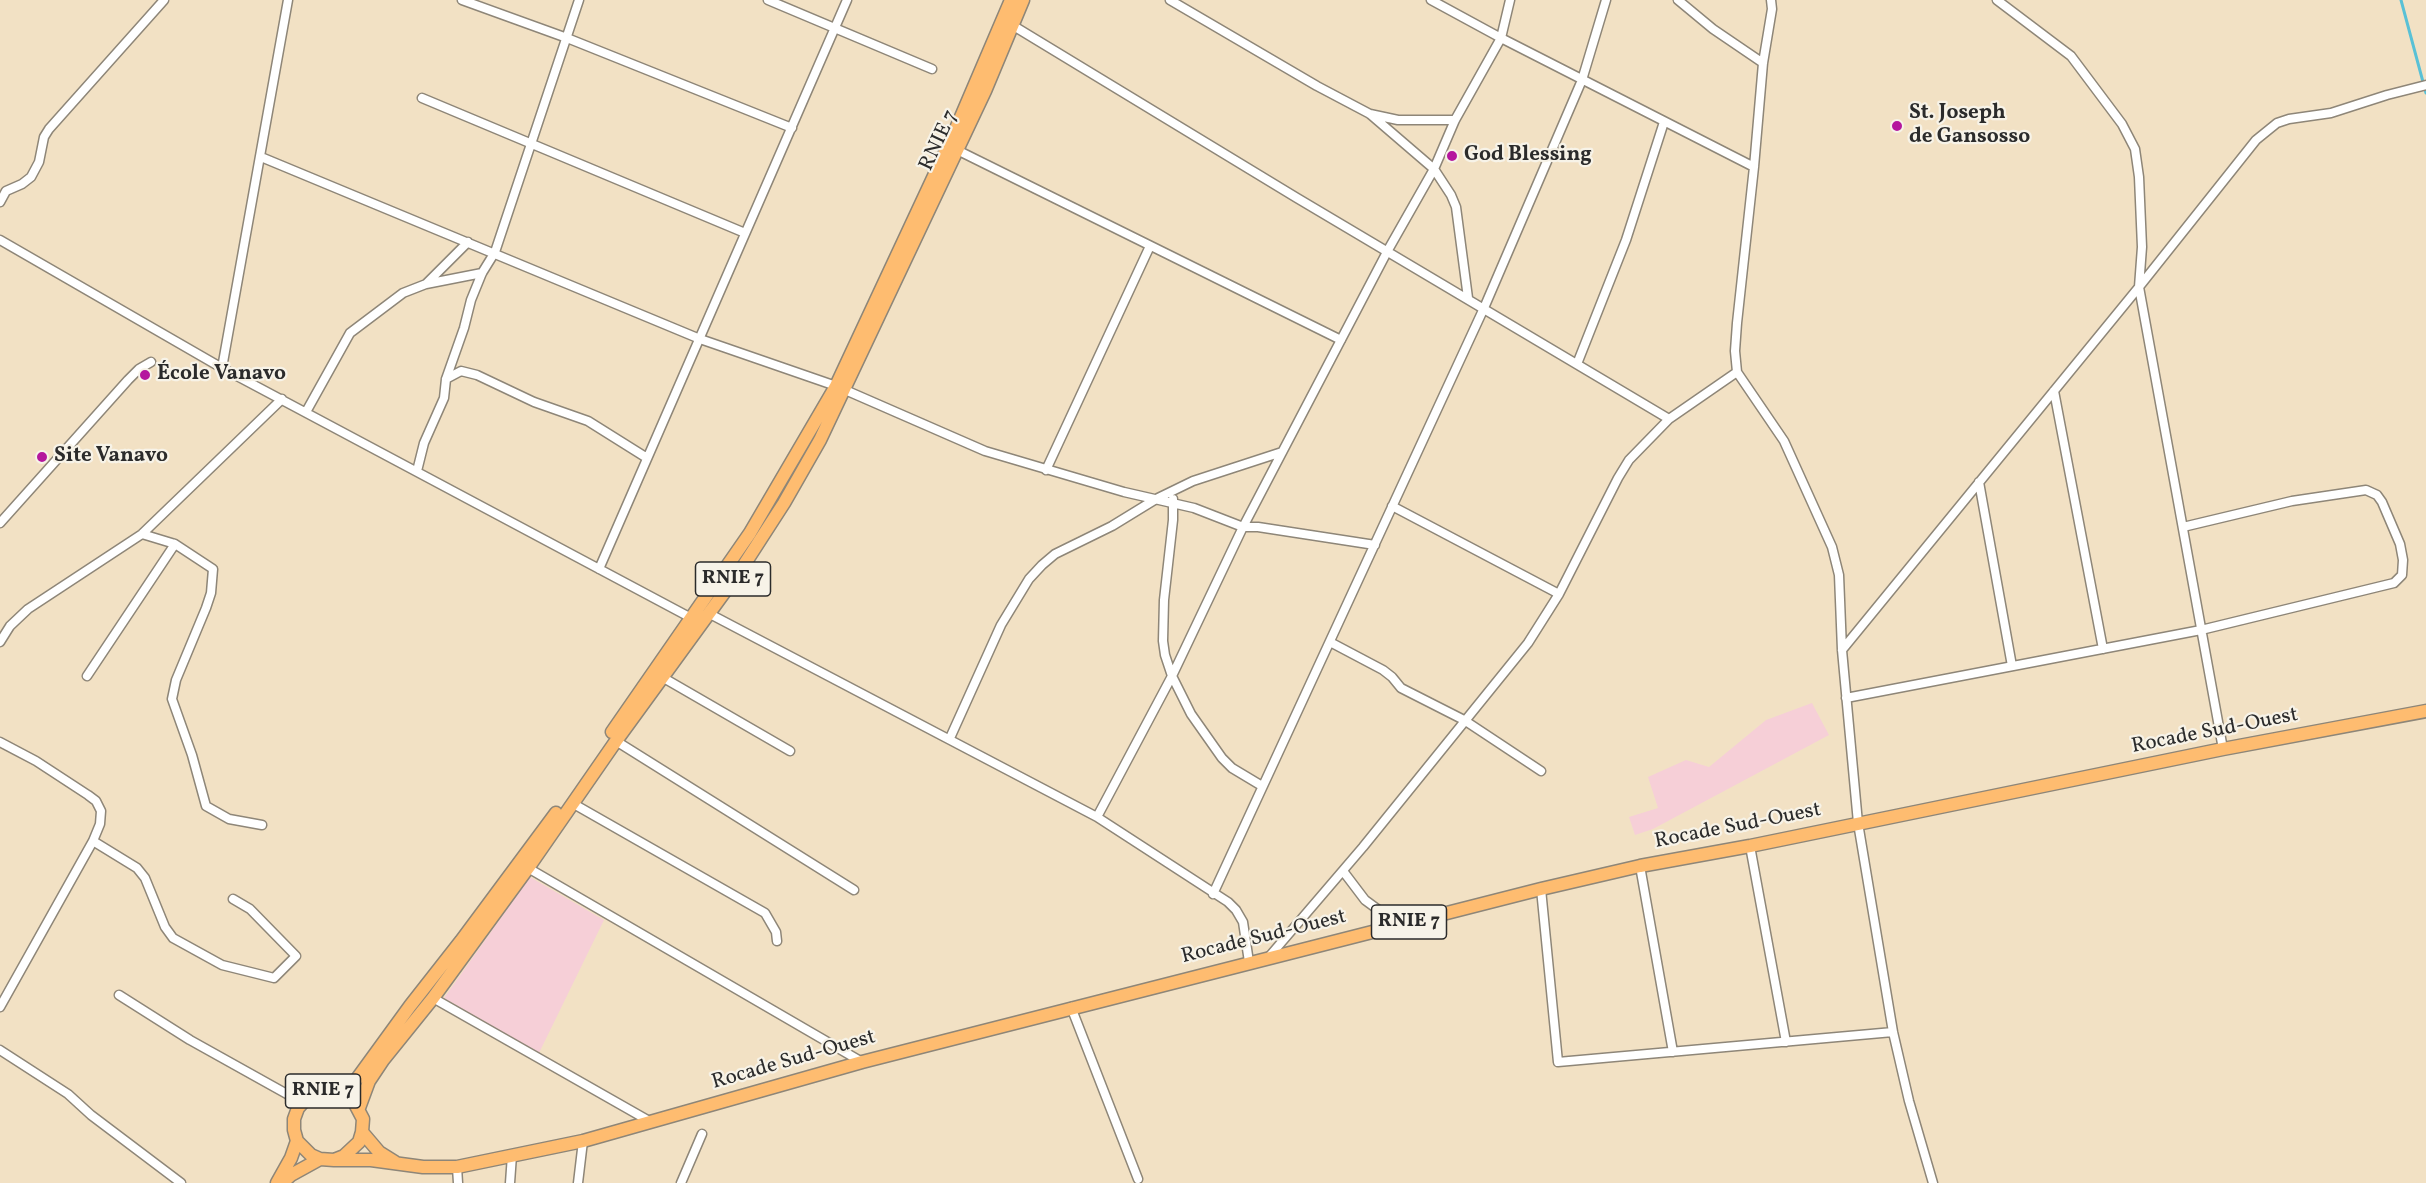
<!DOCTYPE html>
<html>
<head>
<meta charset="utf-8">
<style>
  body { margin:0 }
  canvas { display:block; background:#f2e1c4 }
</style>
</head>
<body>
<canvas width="2426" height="1183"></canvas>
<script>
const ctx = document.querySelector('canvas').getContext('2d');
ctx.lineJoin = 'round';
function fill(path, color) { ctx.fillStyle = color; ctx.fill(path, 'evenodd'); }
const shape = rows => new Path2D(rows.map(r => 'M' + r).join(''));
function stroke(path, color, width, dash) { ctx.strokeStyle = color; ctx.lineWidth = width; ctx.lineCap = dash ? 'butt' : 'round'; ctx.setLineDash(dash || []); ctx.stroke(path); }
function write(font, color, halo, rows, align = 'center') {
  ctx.font = font + ' Vollkorn,serif'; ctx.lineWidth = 4.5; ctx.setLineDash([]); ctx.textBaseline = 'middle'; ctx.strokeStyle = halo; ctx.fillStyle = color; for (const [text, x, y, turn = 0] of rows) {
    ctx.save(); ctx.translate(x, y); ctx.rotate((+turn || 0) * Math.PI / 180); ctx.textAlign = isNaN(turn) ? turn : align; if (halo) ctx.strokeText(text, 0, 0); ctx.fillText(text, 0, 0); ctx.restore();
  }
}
const built = shape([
  [1812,703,1829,735,1653,829,1635,835,1629,817,1658,808,1648,777,1686,760,1709,767,1766,720],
  [530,877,604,920,539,1053,444,998]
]);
const stream = shape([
  [2401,0,2426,93]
]);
const minor = shape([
  [462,0,567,38,792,128],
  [768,0,932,69],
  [1170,0,1317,86,1370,114,1434,169,1451,195,1456,207,1468,298],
  [1431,0,1501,38,1754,167],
  [1678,0,1713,29,1763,63],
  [1771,0,1772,9,1763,63,1754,167,1737,323,1735,351,1737,372,1784,441,1832,547,1839,575,1842,650,1858,823,1893,1032,1909,1101,1933,1183],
  [1997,0,2071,56,2122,124,2135,149,2139,177,2142,247,2139,287,2223,749],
  [1012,25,1297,198,1669,419],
  [422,98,745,233],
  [1370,114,1398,120,1455,120],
  [957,150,1341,340],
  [261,157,700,339,836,386,985,451,1124,492,1194,508,1243,527,1258,527,1375,545],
  [0,202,6,191,22,184,31,177,39,162,44,137,49,129,164,0],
  [0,240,222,368,695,620],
  [426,284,482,273],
  [1577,364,1626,240,1664,122],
  [222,368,288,0],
  [446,379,461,371,477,375,534,402,588,421,647,458],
  [2054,391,2103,649],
  [306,412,350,333,403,293,426,284,468,242],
  [1046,470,1150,246],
  [417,471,424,443,444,398,446,379,464,328,471,300,482,273,495,252,579,0],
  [1979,482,2012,666],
  [1173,499,1173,520,1164,600,1163,641,1165,655,1172,676,1191,714,1222,758,1232,768,1262,786],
  [1392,506,1559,594],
  [0,523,128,380,139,369,151,362],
  [142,534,175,544,213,569,211,593,206,608,176,680,172,699,192,755,206,806,229,819,262,825],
  [599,569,847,0],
  [708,613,1097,817,1228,902,1236,910,1243,922,1249,962],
  [0,642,10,626,28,609,142,534,282,399],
  [1330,642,1383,670,1392,677,1401,688,1464,720,1541,771],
  [1842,650,2139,287,2256,140,2277,123,2289,119,2331,113,2387,95,2426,85],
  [87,676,175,544],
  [662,677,790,751],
  [1846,698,2201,630,2394,583,2402,575,2403,560,2400,544,2382,502,2377,495,2366,490,2292,501,2183,527],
  [950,738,1001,625,1029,579,1042,565,1055,554,1112,526,1156,499,1193,481,1282,452],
  [616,741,854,890],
  [0,742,36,761,88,795,96,801,101,811,100,824,93,841,0,1007],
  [572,803,765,913,776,932,777,941],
  [1097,817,1172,676,1243,527,1388,250,1434,169,1455,120,1501,38,1510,0],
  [93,841,137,868,145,878,165,927,173,938,222,965,274,978,296,956,250,909,233,899],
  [1750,846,1786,1042],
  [1640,866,1673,1052],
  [528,868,862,1062],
  [1343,871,1365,900,1399,925],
  [1541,889,1558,1062,1893,1032],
  [1213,894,1484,308,1582,80,1606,0],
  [1268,958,1363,847,1528,643,1559,594,1618,478,1629,460,1669,419,1737,372],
  [119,995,190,1040,303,1103],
  [433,998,651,1122],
  [1071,1007,1138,1179],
  [0,1050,68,1094,91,1115,181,1183],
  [457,1167,458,1183],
  [510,1183,512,1155],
  [578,1183,583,1141],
  [681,1183,702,1134]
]);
const primary = shape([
  [612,732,750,533,836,386,955,131,1011,0],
  [336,1091,354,1083,410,1006,461,941,556,813],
  [359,1108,369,1081,383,1060,433,998,528,868,616,741,742,568,784,503,820,440,985,91,1023,0],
  [362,1132,379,1152,395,1162],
  [334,1160,344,1156,359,1142,362,1132,363,1119,353,1100,336,1091,325,1091,314,1093,305,1100,298,1108,294,1119,294,1130,297,1141,311,1155,320,1159,334,1160,371,1160,423,1167,457,1167,583,1141,862,1062,1541,889,1640,866,1750,846,2223,749,2426,711],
  [277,1183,291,1158,297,1141],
  [282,1183,291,1175,320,1159]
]);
const markers = [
  [1897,126,6,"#b5179e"],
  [1452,156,6,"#b5179e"],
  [145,375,6,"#b5179e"],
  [42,457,6,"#b5179e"]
];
const shields = [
  [733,579,75],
  [1409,922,75],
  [323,1091,75]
];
const shieldNames = [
  ["RNIE 7",733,579],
  ["RNIE 7",1409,922],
  ["RNIE 7",323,1091]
];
const poiNames = [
  ["St. Joseph",1909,114],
  ["de Gansosso",1909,138],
  ["God Blessing",1464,156],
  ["École Vanavo",157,375],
  ["Site Vanavo",54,457]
];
const streetNames = [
  ["RNIE 7",940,141,-65],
  ["Rocade Sud-Ouest",2215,732,-11],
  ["Rocade Sud-Ouest",1738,827,-11],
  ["Rocade Sud-Ouest",1264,938,-14],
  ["Rocade Sud-Ouest",794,1061,-16]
];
fill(built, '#f6cfd7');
stroke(stream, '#59c1d6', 3);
stroke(minor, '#8e8678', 11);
stroke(primary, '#8e8678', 15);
stroke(minor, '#fff', 8);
stroke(primary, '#febc70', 12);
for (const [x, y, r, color] of markers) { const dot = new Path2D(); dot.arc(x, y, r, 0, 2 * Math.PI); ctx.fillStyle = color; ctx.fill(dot); stroke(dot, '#f7f3e8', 2); }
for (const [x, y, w] of shields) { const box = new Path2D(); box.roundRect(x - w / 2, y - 17, w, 34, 4.5); ctx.fillStyle = '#f7f3e8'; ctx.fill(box); stroke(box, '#2b2b2b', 1.5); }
write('bold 20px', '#2b2b2b', null, shieldNames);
write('bold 21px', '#2b2b2b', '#f7f3e8', poiNames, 'left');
write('21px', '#2b2b2b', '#f7f3e8', streetNames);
</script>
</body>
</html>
